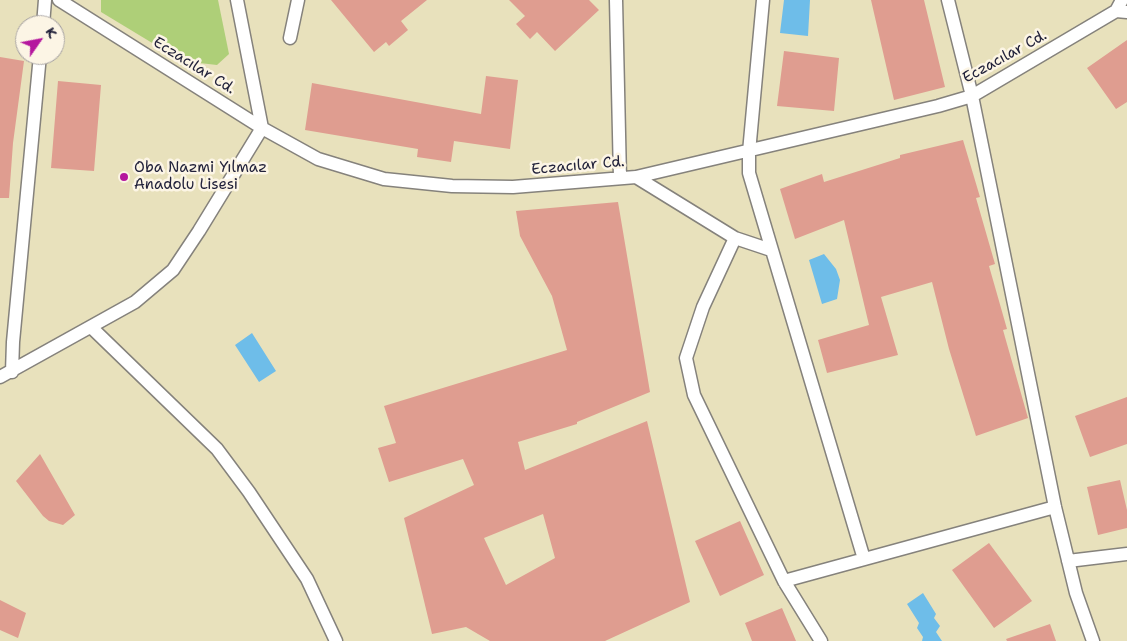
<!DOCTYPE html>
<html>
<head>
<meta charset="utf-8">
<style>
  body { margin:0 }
  #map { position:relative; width:1127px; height:641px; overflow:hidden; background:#e8e1bc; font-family:"Shantell Sans",sans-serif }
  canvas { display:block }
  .north { position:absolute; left:15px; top:15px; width:50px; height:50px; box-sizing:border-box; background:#fcf5e5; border:1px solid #a5a1a1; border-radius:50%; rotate:57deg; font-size:14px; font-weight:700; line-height:20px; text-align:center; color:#22223b }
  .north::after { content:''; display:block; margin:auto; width:18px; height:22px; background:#b5179e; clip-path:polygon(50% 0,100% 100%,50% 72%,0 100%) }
</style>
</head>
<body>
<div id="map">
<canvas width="1127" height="641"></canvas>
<div class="north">K</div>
</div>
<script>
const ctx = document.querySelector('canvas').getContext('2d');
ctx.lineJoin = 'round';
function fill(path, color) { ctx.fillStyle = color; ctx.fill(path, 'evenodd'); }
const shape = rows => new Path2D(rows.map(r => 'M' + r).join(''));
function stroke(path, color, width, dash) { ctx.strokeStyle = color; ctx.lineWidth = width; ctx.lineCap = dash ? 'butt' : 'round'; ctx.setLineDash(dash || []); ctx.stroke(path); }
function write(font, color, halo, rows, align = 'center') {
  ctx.font = font + ' "Shantell Sans",sans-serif'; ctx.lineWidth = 5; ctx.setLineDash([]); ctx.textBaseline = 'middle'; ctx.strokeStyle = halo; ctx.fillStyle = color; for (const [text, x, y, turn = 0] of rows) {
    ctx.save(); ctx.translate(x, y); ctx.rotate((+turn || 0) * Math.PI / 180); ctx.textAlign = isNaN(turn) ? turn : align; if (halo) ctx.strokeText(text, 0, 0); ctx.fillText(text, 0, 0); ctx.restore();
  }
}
const green = shape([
  [101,0,218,0,229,54,217,65,182,61,101,12]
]);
const water = shape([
  [784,0,810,0,808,36,780,33],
  [824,254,836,269,840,280,837,299,822,304,809,260],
  [252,333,276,371,259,382,235,345],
  [923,593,936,614,934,618,940,626,936,632,942,641,922,641,923,637,917,628,919,623,907,604]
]);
const building = shape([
  [331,0,427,0,401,21,408,30,389,46,386,42,374,52],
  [509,0,589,0,599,10,555,51,537,32,530,39,516,24,525,16],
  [871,0,924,0,945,87,894,100],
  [1127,40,1127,102,1116,109,1087,68],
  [784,51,839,58,834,111,777,106],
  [0,57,24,61,13,143,9,198,0,198],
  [486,76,518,80,510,149,454,141,451,162,417,157,418,149,305,130,312,83,481,114],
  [58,81,101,85,94,171,51,168],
  [963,140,980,197,976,198,995,264,989,266,1007,329,1003,330,1028,418,976,436,949,349,932,282,881,297,898,355,827,373,818,340,869,325,844,220,795,239,780,189,822,174,824,182,900,158,900,155],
  [618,202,650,392,577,422,577,424,518,442,525,470,647,421,690,602,605,641,490,641,466,627,432,634,404,518,474,485,463,459,389,482,378,448,396,443,384,406,567,350,552,296,520,236,516,211],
  [543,514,555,558,506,585,484,538],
  [1127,397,1127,444,1090,457,1075,416],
  [40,454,75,515,63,525,49,521,43,516,16,481],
  [1120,480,1127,510,1127,528,1098,535,1087,487],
  [740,521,764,575,720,596,695,541],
  [989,543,1032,601,994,628,952,570],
  [0,600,26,613,18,638,0,630],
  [782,608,796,641,752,641,745,623],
  [1050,624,1056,641,1007,641,1006,639]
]);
const minor = shape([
  [59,0,262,128,318,159,384,179,452,186,513,187,636,177,938,106,972,96,1116,11],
  [616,0,620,178],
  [763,0,749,152,749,173,864,559],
  [948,0,972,96,1055,507,1076,593,1093,641],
  [1122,0,1116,11,1127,12],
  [43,25,45,0],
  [290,38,298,0],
  [636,177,735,238,771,250],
  [735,238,703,307,686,358,694,395,784,581,821,641],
  [91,327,217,449,249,492,307,579,336,641],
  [12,372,13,342,40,55],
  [0,377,135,302,173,270,199,231,262,128,237,0],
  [1068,561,1127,554],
  [784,581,1055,507]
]);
const markers = [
  [124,177,5,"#b5179e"]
];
const streetNames = [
  ["Eczacılar Cd.",1005,57,-29],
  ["Eczacılar Cd.",194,66,32],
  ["Eczacılar Cd.",578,166,-5]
];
const poiNames = [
  ["Oba Nazmi Yılmaz",134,168],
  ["Anadolu Lisesi",134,185]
];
fill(green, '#aecf78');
fill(water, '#6ebde9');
fill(building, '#df9d90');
stroke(minor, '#85827c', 15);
stroke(minor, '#fff', 12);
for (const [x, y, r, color] of markers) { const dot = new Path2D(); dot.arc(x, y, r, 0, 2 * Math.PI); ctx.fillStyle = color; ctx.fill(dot); stroke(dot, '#fcf5e5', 2); }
write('15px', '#22223b', '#fcf5e5', streetNames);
write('15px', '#22223b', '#fcf5e5', poiNames, 'left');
</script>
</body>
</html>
